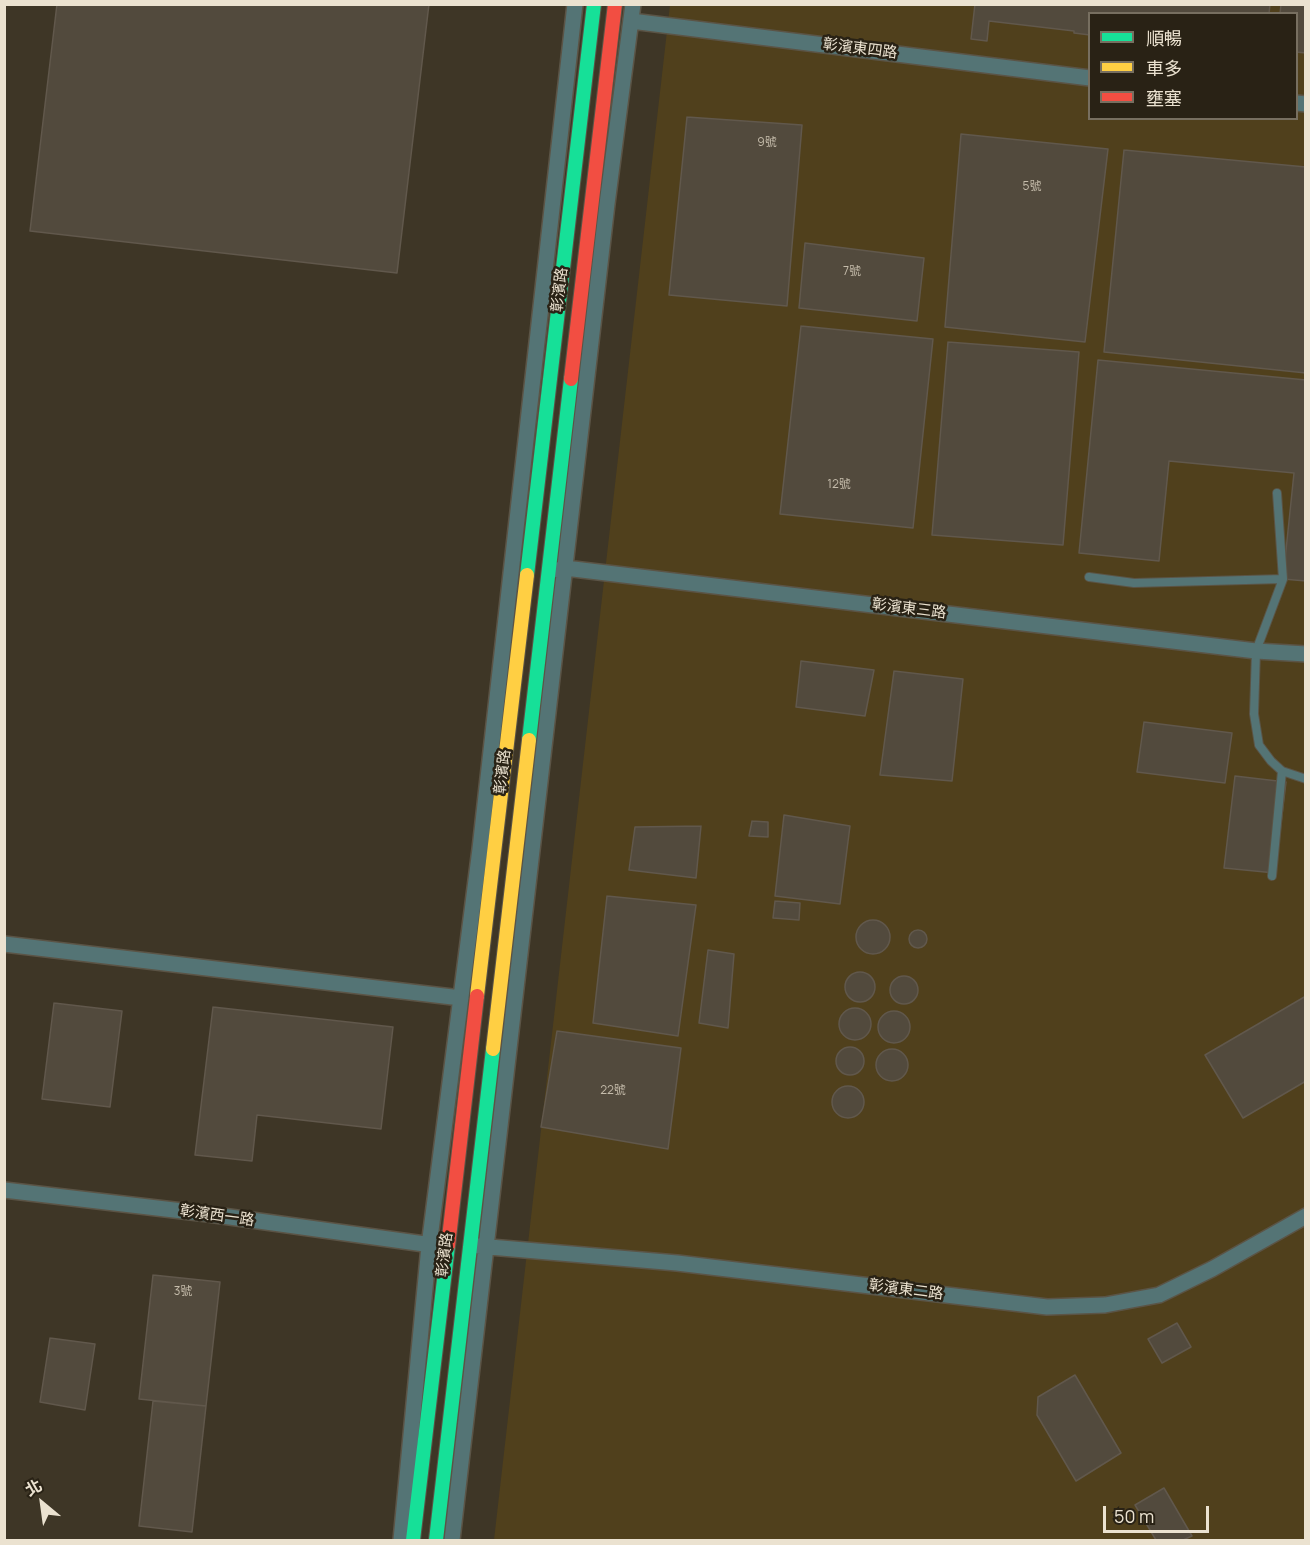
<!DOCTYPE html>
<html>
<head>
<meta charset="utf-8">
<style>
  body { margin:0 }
  #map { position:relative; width:1310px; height:1545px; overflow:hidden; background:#3e3626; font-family:Manrope,"Noto Sans TC",sans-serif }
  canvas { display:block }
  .frame { position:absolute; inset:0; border:6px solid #ebe2d0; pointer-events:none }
  .legend { position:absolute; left:1088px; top:12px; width:210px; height:108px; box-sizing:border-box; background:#292215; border:2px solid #776f60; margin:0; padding:8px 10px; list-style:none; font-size:18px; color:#ebe2d0 }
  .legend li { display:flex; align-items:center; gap:12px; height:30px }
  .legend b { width:30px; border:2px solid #776f60 }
  .north { position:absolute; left:12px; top:1473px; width:60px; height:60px; -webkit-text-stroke:4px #292215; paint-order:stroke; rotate:331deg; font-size:16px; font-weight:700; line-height:24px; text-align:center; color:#ebe2d0 }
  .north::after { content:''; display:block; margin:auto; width:21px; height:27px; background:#ebe2d0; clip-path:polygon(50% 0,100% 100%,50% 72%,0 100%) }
  .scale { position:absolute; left:1103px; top:1506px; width:106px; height:27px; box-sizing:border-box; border:3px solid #ebe2d0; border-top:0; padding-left:8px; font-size:18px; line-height:21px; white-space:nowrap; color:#ebe2d0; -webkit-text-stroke:4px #292215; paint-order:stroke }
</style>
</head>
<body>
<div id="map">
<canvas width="1310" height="1545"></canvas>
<div class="frame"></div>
<ul class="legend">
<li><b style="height:8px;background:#16e098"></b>順暢</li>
<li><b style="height:8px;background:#ffcf43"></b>車多</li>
<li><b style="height:8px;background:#f24e42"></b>壅塞</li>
</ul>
<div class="north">北</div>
<div class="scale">50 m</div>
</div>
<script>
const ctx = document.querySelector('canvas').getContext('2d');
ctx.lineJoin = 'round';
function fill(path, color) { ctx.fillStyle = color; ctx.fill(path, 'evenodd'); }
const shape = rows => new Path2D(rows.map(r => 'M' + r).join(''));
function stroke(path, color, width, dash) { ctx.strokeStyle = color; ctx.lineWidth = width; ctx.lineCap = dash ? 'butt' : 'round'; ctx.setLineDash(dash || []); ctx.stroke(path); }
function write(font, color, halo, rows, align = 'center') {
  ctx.font = font + ' Manrope,"Noto Sans TC",sans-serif'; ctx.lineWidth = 5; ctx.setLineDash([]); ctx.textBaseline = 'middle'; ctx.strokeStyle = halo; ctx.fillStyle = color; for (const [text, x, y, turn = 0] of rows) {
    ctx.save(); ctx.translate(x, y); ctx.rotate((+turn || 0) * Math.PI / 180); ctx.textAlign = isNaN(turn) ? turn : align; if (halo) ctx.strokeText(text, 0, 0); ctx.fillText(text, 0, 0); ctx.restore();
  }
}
const built = shape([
  [670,5,1305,5,1305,1540,494,1540],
  [1090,14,1296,14,1296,118,1090,118]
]);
const building = shape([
  [57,4,429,4,397,273,30,231,57,4],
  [975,4,1270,4,1269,14,1090,14,1090,35,1074,33,1074,31,989,21,987,41,971,39,975,4],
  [1281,4,1306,4,1306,53,1296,52,1296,14,1280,14,1281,4],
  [687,117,802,125,787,306,669,295,687,117],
  [961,134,1108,149,1085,342,945,327,961,134],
  [1124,150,1306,167,1306,373,1104,352,1124,150],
  [805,243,924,258,917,321,799,308,805,243],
  [801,326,933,339,913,528,780,514,801,326],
  [948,342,1079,352,1063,545,932,535,948,342],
  [1098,360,1306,380,1306,581,1283,579,1294,473,1169,461,1159,561,1079,553,1098,360],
  [801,661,874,670,865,716,796,707,801,661],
  [894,671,963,679,952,781,880,775,894,671],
  [1144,722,1232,733,1225,783,1137,772,1144,722],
  [1235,776,1286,782,1275,873,1224,868,1235,776],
  [784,815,850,826,840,904,775,896,784,815],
  [752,821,768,822,768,837,749,836,752,821],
  [701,826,696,878,629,870,635,827,701,826],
  [607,896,696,905,678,1036,593,1023,607,896],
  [775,901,800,903,799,920,773,918,775,901],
  '856 937a17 17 0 1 1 34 0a17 17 0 1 1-34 0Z',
  '909 939a9 9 0 1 1 18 0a9 9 0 1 1-18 0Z',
  [708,950,734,954,728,1028,699,1023,708,950],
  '845 987a15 15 0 1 1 30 0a15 15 0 1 1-30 0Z',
  '890 990a14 14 0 1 1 28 0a14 14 0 1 1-28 0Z',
  [1306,996,1306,1081,1243,1118,1205,1055,1306,996],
  [54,1003,122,1011,110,1107,42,1099,54,1003],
  [213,1007,393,1027,381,1129,257,1115,252,1161,195,1155,213,1007],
  '839 1024a16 16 0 1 1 32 0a16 16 0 1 1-32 0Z',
  '878 1027a16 16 0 1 1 32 0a16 16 0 1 1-32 0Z',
  [557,1031,681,1048,668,1149,541,1127,557,1031],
  '836 1061a14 14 0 1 1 28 0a14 14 0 1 1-28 0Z',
  '876 1065a16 16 0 1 1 32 0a16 16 0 1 1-32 0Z',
  '832 1102a16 16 0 1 1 32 0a16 16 0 1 1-32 0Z',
  [153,1275,220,1282,206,1406,139,1399,153,1275],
  [1177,1323,1191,1347,1162,1363,1148,1339,1177,1323],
  [50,1338,95,1344,85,1410,40,1402,50,1338],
  [1075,1375,1121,1453,1076,1481,1037,1415,1038,1397,1075,1375],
  [153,1401,206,1406,192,1532,139,1526,153,1401],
  [1164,1488,1192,1536,1183,1540,1156,1540,1135,1505,1164,1488]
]);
const lane = shape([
  [1277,493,1283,579,1256,651,1254,714,1259,745,1271,761,1282,771,1306,779],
  [1089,577,1134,583,1283,579],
  [1272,876,1282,771]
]);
const street = shape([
  [631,21,1090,78],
  [1296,103,1306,104],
  [558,570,565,568,1256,651,1306,654],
  [4,944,461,998],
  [4,1190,208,1214,439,1246],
  [478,1246,677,1263,1047,1307,1105,1305,1159,1295,1212,1269,1306,1216],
  [401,1540,429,1246,480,849,575,4],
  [452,1540,607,204,633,4]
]);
const fast = shape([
  [527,575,594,4],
  [529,740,571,379],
  [413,1540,448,1246],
  [436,1540,493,1049]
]);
const slow = shape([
  [477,996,527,575],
  [493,1049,529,740]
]);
const jam = shape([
  [571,379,615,4],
  [448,1246,477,996]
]);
const numberNames = [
  ["9號",767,143],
  ["5號",1032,187],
  ["7號",852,272],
  ["12號",839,485],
  ["22號",613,1091],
  ["3號",183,1292]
];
const streetNames = [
  ["彰濱東四路",860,49,7],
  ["彰濱路",560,290,-83],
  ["彰濱東三路",909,609,7],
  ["彰濱路",503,772,-83],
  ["彰濱西一路",217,1216,8],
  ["彰濱路",445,1255,-83],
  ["彰濱東二路",906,1290,7]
];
fill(built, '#50401c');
fill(building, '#524a3d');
stroke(building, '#61584c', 1.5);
stroke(lane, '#5b5446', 10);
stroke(street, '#5b5446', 18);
stroke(fast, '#5b5446', 16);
stroke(slow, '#5b5446', 16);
stroke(jam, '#5b5446', 16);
stroke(lane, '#547475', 8);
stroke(street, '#547475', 15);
stroke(fast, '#16e098', 14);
stroke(slow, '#ffcf43', 14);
stroke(jam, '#f24e42', 14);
write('12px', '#c5bcab', null, numberNames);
write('15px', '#ebe2d0', '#292215', streetNames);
</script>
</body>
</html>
